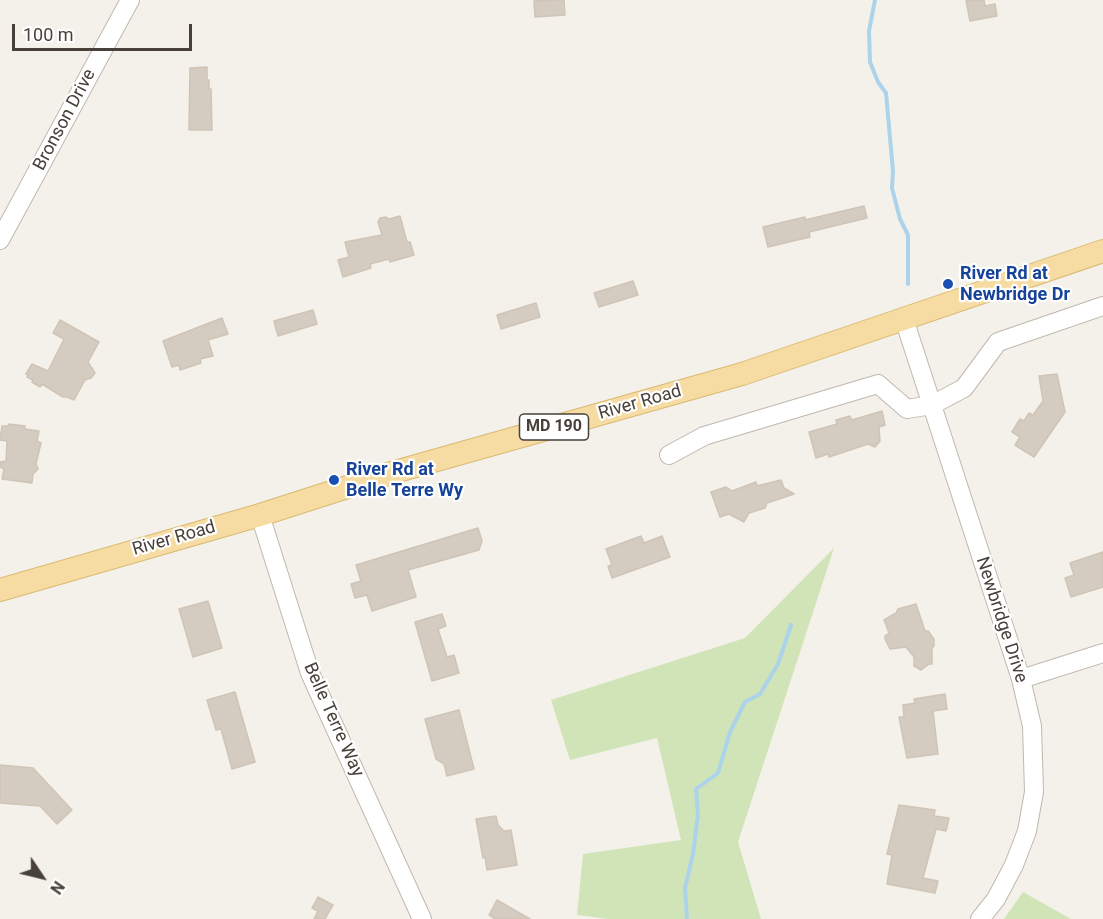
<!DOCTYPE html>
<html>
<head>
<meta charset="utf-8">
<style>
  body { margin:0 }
  #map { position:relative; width:1103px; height:919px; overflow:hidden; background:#f4f1ea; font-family:Roboto,sans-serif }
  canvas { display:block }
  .north { position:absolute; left:12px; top:847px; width:60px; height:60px; -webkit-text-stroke:4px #fff; paint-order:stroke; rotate:125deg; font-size:16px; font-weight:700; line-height:24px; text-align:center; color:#474139 }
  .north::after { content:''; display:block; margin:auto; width:21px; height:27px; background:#474139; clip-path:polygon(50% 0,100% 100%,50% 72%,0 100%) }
  .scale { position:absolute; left:12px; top:24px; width:180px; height:27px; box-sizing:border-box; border:3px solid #474139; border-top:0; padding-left:8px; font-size:18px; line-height:21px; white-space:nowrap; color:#474139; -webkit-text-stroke:4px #fff; paint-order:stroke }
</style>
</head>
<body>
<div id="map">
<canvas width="1103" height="919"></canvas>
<div class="north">N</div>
<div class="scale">100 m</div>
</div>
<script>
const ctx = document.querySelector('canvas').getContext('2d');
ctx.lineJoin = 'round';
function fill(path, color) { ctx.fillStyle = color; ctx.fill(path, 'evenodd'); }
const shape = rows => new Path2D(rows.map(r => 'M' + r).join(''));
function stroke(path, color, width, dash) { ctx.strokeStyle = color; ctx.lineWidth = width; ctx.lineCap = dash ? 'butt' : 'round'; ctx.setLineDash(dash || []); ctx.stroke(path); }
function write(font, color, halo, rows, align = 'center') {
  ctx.font = font + ' Roboto,sans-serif'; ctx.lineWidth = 4.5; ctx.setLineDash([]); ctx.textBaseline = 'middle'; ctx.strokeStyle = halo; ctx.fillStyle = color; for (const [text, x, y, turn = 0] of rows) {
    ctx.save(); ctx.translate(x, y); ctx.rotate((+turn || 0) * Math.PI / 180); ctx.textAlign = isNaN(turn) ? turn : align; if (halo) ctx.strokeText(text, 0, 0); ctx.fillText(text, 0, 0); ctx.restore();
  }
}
const green = shape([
  [834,548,738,842,761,919,608,919,577,915,583,854,681,840,657,738,570,760,551,700,745,638],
  [1023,892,1071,919,1004,919]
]);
const stream = shape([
  [875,0,869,31,870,62,878,82,886,93,893,171,892,188,900,219,908,235,908,284],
  [687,919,685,888,693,854,698,815,696,789,718,773,730,732,745,702,760,694,778,664,791,625]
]);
const building = shape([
  [546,0,564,0,565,15,535,17,534,1,546,0],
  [966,0,984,0,985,6,995,4,997,16,970,21,966,0],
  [207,67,207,80,209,80,209,89,211,89,212,130,189,130,190,68,207,67],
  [864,206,867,218,809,232,810,237,768,247,763,227,805,217,805,220,864,206],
  [400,216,407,242,410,242,414,255,390,262,389,259,370,264,371,268,343,277,338,260,349,257,345,242,382,235,378,222,380,218,386,217,389,219,400,216],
  [633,281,638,295,599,307,594,293,633,281],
  [536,303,540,317,501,329,497,315,536,303],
  [313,310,317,324,278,336,274,321,313,310],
  [222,318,228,334,208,340,213,356,200,359,201,363,180,370,179,365,172,367,163,341,222,318],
  [60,320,99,342,88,362,95,373,91,378,85,380,74,400,67,397,63,397,42,384,40,387,32,382,33,380,27,377,28,375,26,374,32,364,48,371,64,339,53,333,60,320],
  [1057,374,1065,412,1034,457,1015,445,1020,437,1012,432,1020,419,1024,421,1029,413,1033,415,1043,401,1039,376,1057,374],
  [882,411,885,425,879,427,880,441,875,447,868,444,829,457,828,454,816,458,809,432,837,424,836,420,850,416,852,420,882,411],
  [9,424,25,426,25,429,39,431,37,441,41,443,36,464,38,469,33,474,32,483,2,479,4,469,0,467,0,462,6,461,7,441,0,440,2,426,8,426,9,424],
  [781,480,784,488,794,494,767,503,765,508,749,513,744,522,729,514,720,517,711,492,726,487,732,491,756,482,757,486,781,480],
  [478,528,482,541,479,550,408,570,416,597,372,611,367,595,355,598,351,584,361,581,356,565,478,528],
  [641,536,644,543,662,536,670,557,612,578,608,566,612,565,606,549,641,536],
  [1103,552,1103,587,1071,597,1065,578,1074,575,1070,563,1103,552],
  [208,601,222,648,193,657,179,609,208,601],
  [916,604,925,631,928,631,934,639,934,646,932,648,932,664,929,664,921,670,914,666,914,657,906,647,890,649,885,639,885,636,889,633,884,620,896,613,898,609,916,604],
  [442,614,446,626,438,629,447,657,454,655,459,673,432,681,415,622,442,614],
  [235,692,255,762,232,769,221,729,216,730,207,700,235,692],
  [945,694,947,709,933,711,938,754,907,758,899,717,904,717,903,705,915,703,914,699,945,694],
  [459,710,474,769,447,776,444,764,436,759,425,719,459,710],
  [0,765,33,768,72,810,57,824,40,806,0,803,0,765],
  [899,805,935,810,934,816,949,818,946,831,936,829,923,878,938,881,935,893,887,884,892,855,887,854,899,805],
  [496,816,498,825,504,831,511,830,517,865,487,870,485,857,483,858,476,819,496,816],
  [318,897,333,905,325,919,314,919,318,911,312,908,318,897],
  [497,900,530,919,495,919,489,915,497,900]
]);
const minor = shape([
  [0,240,130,0],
  [904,319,1021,679,1032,726,1034,792,1027,831,1014,865,996,899,980,919],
  [669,455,704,436,878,384,907,409,932,405,964,388,998,342,1103,306],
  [260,515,310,673,422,919],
  [1021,679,1103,653]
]);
const major = shape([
  [0,590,260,515,391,473,742,374,1103,251]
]);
const markers = [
  [948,284,6,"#1a4fb4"],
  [334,480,6,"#1a4fb4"]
];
const shields = [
  [554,427,69]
];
const shieldNames = [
  ["MD 190",554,427]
];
const streetNames = [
  ["Bronson Drive",65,120,-62],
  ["River Road",640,403,-16],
  ["River Road",174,539,-16],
  ["Newbridge Drive",1001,620,72],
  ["Belle Terre Way",333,720,66]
];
const transitNames = [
  ["River Rd at",960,274],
  ["Newbridge Dr",960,295],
  ["River Rd at",346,470],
  ["Belle Terre Wy",346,491]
];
fill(green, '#d1e4b7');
stroke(stream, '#add3eb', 4);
fill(building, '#d4ccc1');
stroke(building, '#cfc4b5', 1.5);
stroke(minor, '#bfb8ae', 20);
stroke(major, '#dab972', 24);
stroke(minor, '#fff', 18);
stroke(major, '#f6dca2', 22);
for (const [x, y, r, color] of markers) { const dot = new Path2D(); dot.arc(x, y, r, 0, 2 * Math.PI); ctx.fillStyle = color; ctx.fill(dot); stroke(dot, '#fff', 2); }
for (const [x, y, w] of shields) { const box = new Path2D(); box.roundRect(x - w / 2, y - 13, w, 26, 4.5); ctx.fillStyle = '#fff'; ctx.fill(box); stroke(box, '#474139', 1.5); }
write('bold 16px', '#474139', null, shieldNames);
write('18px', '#474139', '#fff', streetNames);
write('bold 18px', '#164399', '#fff', transitNames, 'left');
</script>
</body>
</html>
